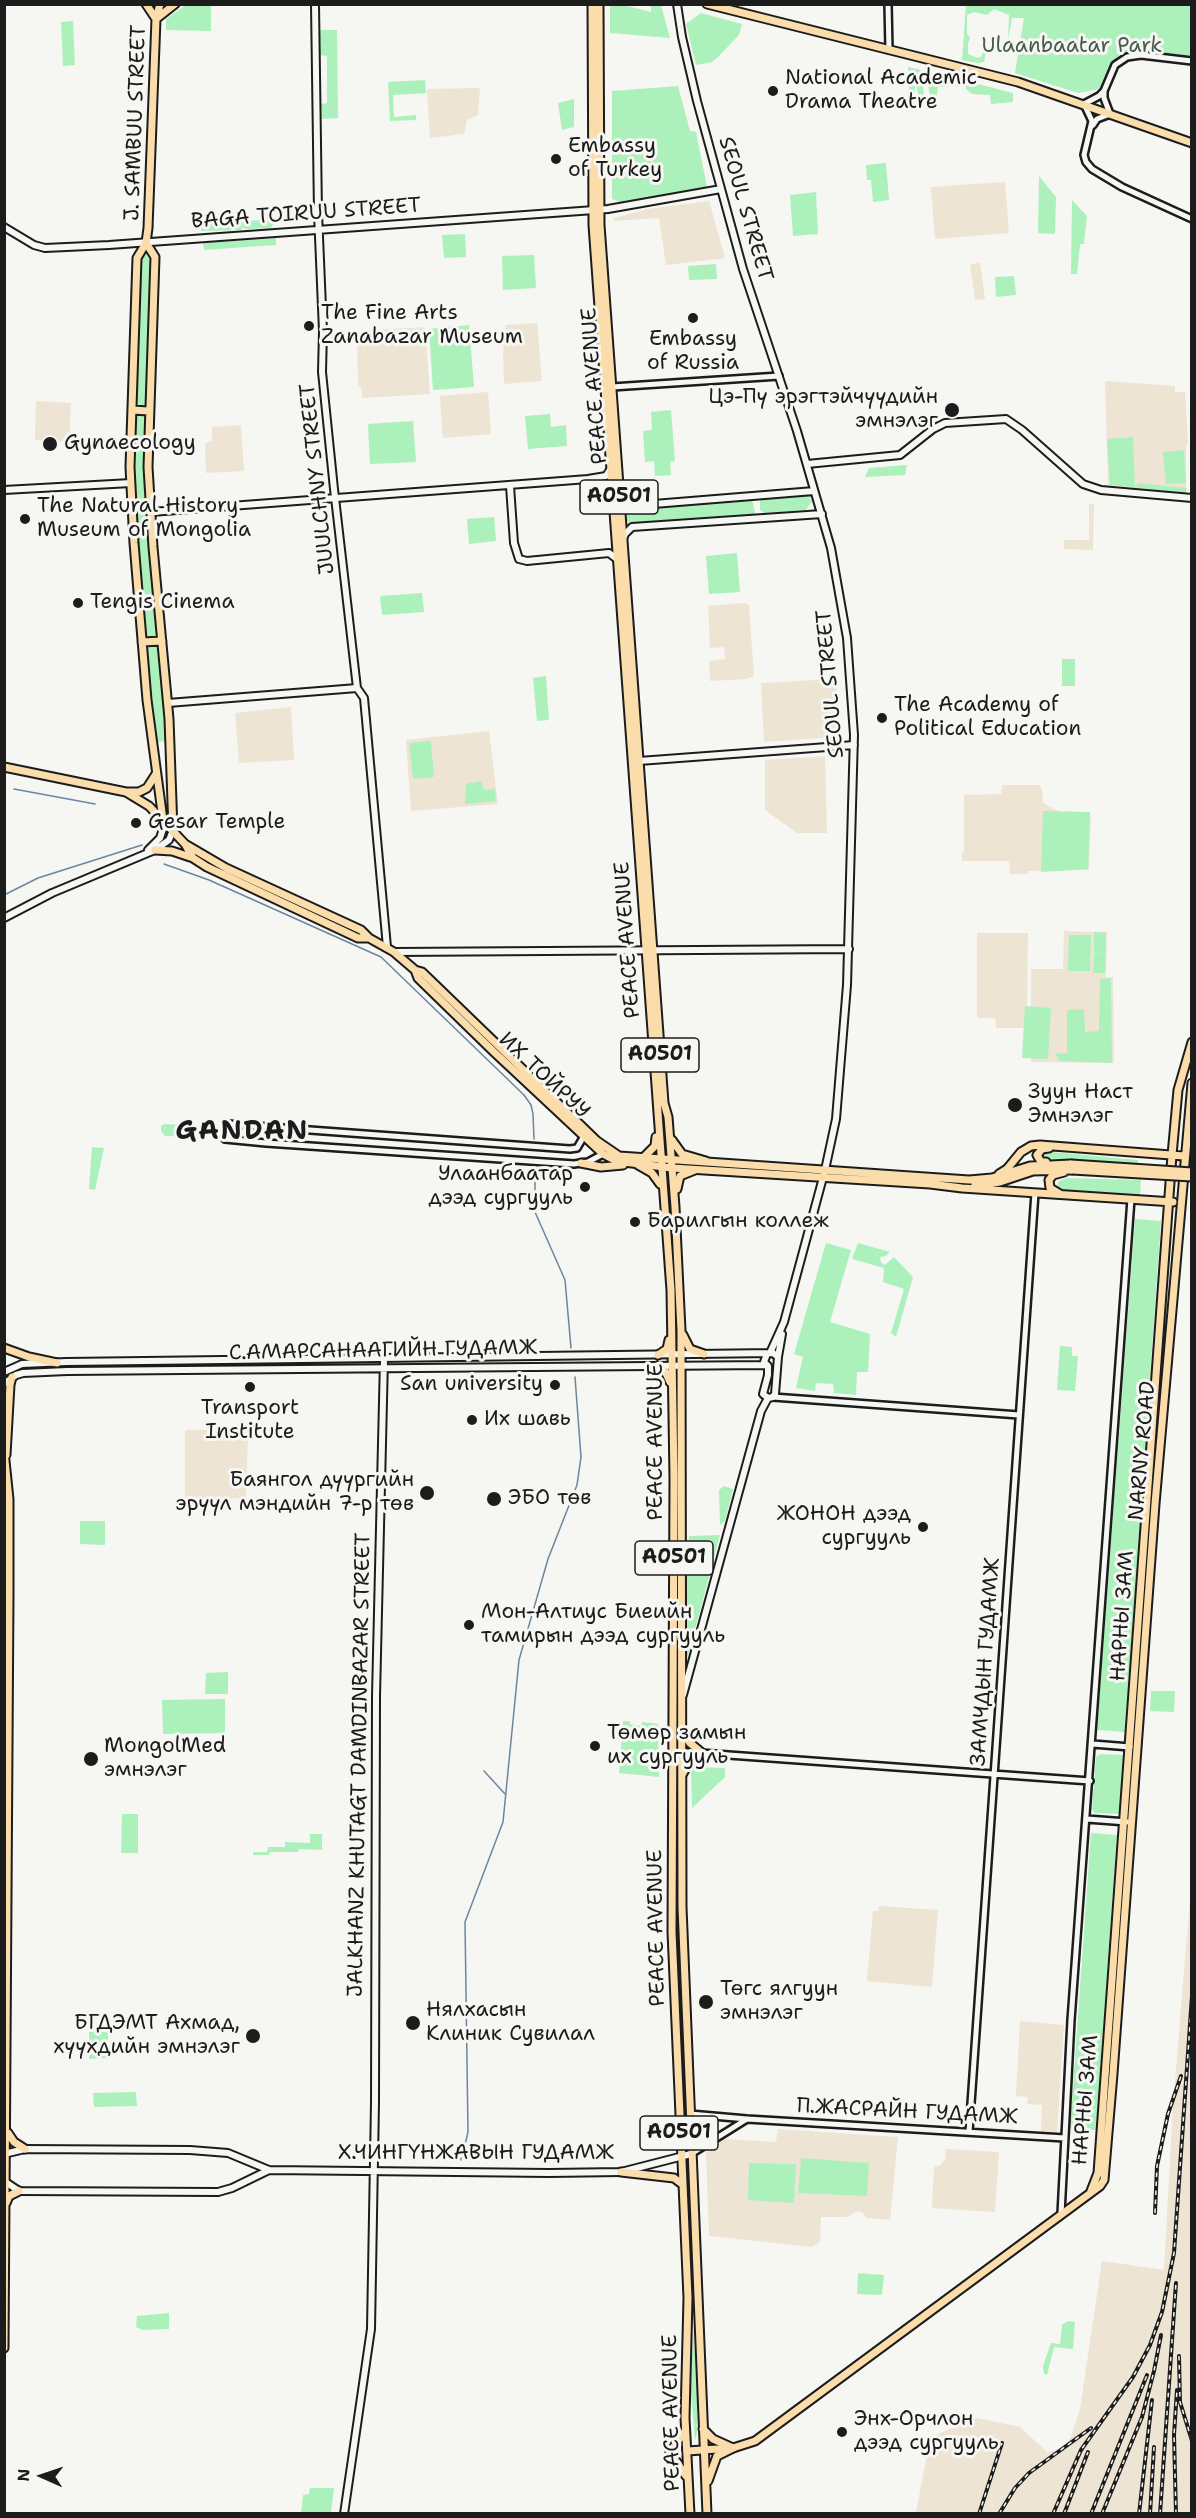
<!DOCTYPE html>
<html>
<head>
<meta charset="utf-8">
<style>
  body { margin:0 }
  #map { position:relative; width:1196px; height:2518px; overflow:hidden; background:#f6f6f2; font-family:"Shantell Sans",sans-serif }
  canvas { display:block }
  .frame { position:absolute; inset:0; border:6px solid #1c1c1c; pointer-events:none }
  .north { position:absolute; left:12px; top:2446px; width:60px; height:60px; -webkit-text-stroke:4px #f6f6f2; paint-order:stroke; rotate:273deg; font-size:16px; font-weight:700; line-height:24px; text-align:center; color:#1c1c1c }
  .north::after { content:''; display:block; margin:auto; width:21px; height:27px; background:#1c1c1c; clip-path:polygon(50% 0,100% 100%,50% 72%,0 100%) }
</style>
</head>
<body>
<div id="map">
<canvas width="1196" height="2518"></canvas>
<div class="frame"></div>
<div class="north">N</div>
</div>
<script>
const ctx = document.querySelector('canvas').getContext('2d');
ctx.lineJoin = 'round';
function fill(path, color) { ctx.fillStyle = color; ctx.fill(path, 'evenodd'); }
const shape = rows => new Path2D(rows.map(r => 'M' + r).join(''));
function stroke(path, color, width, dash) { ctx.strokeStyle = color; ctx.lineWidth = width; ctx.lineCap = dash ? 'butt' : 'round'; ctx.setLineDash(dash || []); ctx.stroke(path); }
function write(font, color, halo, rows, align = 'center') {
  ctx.font = font + ' "Shantell Sans",sans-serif'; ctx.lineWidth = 6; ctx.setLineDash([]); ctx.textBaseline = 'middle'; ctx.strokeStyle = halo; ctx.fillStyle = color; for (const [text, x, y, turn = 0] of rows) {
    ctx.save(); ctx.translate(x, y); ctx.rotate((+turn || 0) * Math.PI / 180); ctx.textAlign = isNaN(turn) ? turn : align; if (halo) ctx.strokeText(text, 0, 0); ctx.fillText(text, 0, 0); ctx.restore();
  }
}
const built = shape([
  [480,88,478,115,467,120,464,134,430,138,427,89],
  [1005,182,1009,233,935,239,931,187],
  [709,201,725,258,666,265,659,218,614,221,614,218,648,209],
  [980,263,985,299,975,300,970,264],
  [537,323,542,381,504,384,503,352,506,325],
  [425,327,430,394,362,398,362,390,358,385,357,335,374,330],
  [1105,381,1175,386,1175,392,1185,392,1188,442,1186,447,1186,493,1108,485],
  [488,392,491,434,443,438,440,396],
  [36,401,71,403,69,442,35,440],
  [241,425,244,471,206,473,205,443,212,441,212,427],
  [1089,504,1094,504,1093,550,1064,549,1064,540,1089,540],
  [745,603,749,605,754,676,747,679,710,681,709,661,725,659,724,647,708,648,710,645,708,606],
  [836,679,840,730,837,730,837,737,764,742,761,683],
  [291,707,294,760,239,763,235,713],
  [489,731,498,804,411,811,406,740],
  [825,756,827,833,797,833,765,810,765,760],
  [1002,785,1039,785,1042,789,1043,803,1064,814,1091,815,1089,870,1028,871,1027,874,1010,874,1009,861,962,861,962,853,964,852,964,795,1001,794],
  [1064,931,1107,932,1106,977,1113,977,1114,1063,1031,1062,1031,969,1063,969],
  [977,933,1028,933,1027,1028,996,1028,995,1018,979,1018,977,1016],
  [185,1430,248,1430,246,1498,185,1500],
  [1191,1887,1191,2513,916,2513,930,2437,977,2418,1020,2427,1047,2452,1067,2448,1080,2409,1102,2261,1164,2270,1173,2105],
  [879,1906,938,1910,932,1987,867,1981,873,1911,878,1911],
  [1020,2021,1064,2025,1057,2132,1041,2131,1042,2105,1027,2104,1028,2097,1016,2096],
  [778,2129,898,2137,890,2220,867,2218,862,2212,856,2212,847,2217,821,2217,820,2242,812,2247,709,2236,706,2152,725,2139,776,2142],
  [946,2149,999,2152,995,2212,932,2208,934,2167,939,2166,945,2160]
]);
const green = shape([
  [186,5,211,5,211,31,166,30,166,19],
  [610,5,623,5,651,12,651,5,661,5,670,38,610,33],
  [966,5,1191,5,1191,56,1136,50,1122,53,1111,63,1099,89,1078,93,1015,73,1024,18,1012,18,1008,41,1009,15,994,9,987,15,974,12,967,15,967,34,970,38,968,43,968,54,977,58,981,57,984,49,986,50,984,62,977,63,962,60],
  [701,13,742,24,739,35,717,58,712,62,696,65,686,24],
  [73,21,75,65,63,66,61,22],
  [319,30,337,30,338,118,322,119,321,104,327,103,327,56,319,55],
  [908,67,958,79,958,84,956,86,938,87,937,95,930,97,928,84,923,84,924,95,919,97,915,81,915,97,909,97],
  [425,80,426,93,393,95,394,117,416,115,416,120,390,121,388,82],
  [966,81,1013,93,1013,102,991,104,990,95,972,94,966,89],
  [678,86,690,131,696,132,707,187,621,202,612,199,612,91],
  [574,99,574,127,562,130,558,103],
  [886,163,889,200,873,202,871,180,867,180,866,165],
  [1039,176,1056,197,1055,234,1038,233],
  [816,192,818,234,793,236,790,195],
  [1072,200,1087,216,1084,244,1080,244,1077,274,1071,274],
  [274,219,274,224,271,228,246,229,242,227,242,230,201,231,201,225,238,222,241,227,240,222,247,222,247,225,248,221],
  [465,234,466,257,444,258,442,235],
  [276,238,276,245,204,250,203,243],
  [145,251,152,258,146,469,167,741,157,742,152,716,138,558,134,469,139,258],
  [534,255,536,288,503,290,502,256],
  [716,264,717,279,689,280,688,266],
  [1014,276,1016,295,996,297,995,277],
  [469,325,474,387,433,390,429,329],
  [671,410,675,461,670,462,671,475,655,476,654,461,645,462,643,431,652,430,651,412],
  [550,414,551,427,566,425,567,446,528,449,525,416],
  [413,421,416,462,370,464,368,424],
  [1133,437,1135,486,1137,486,1137,483,1187,488,1186,493,1110,485,1107,439],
  [1184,450,1186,483,1166,484,1163,452],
  [907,465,905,475,865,477,869,468],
  [802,494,809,496,812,501,806,510,764,513,760,510,760,501,763,497],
  [752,498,755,513,753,516,633,525,625,519,626,512,632,507],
  [494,517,496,541,469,544,467,519],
  [737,553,740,592,709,594,706,556],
  [422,593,424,612,382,615,380,596],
  [1062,659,1075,659,1075,686,1062,686],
  [546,676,549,720,537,721,533,678],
  [431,741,434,777,413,779,409,743],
  [481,781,484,790,495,789,496,801,465,804,466,784],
  [1043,811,1090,812,1088,869,1041,872],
  [1094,932,1106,933,1105,973,1093,973,1094,954,1104,954,1094,953],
  [1069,935,1091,935,1090,971,1068,971],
  [1111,978,1112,1063,1060,1061,1055,1054,1067,1053,1067,1010,1084,1009,1085,1032,1099,1031,1100,979],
  [1025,1006,1051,1008,1048,1059,1022,1058],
  [165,1124,200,1126,200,1137,165,1136,161,1131,161,1126],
  [92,1147,104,1148,95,1190,89,1189],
  [1052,1152,1138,1160,1138,1167,1049,1162,1042,1158,1042,1154],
  [1067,1178,1141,1180,1140,1195,1065,1192,1057,1185,1059,1181],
  [1135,1219,1161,1221,1125,1732,1097,1730],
  [826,1243,851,1250,830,1322,870,1334,868,1372,857,1372,856,1395,834,1393,833,1384,816,1383,815,1391,796,1388,803,1357,794,1354],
  [858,1243,890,1252,886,1256,880,1257,881,1262,885,1265,894,1257,913,1277,896,1337,891,1333,904,1289,883,1282,884,1268,852,1259],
  [1060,1346,1072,1347,1072,1356,1078,1356,1075,1391,1057,1390],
  [724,1486,733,1489,725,1521,720,1525,719,1490],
  [80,1521,105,1521,105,1545,80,1544],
  [720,1535,688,1656,683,1655,689,1536],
  [228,1672,228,1694,205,1694,206,1673],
  [1151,1691,1175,1691,1174,1712,1150,1711],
  [225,1699,225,1733,163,1734,162,1700],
  [623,1721,630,1721,630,1724,641,1726,642,1722,658,1724,659,1777,619,1773],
  [1100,1754,1122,1755,1125,1759,1121,1811,1118,1814,1095,1813,1092,1809,1096,1757],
  [691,1767,725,1768,725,1777,692,1808],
  [122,1814,138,1814,138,1853,121,1853],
  [1091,1833,1117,1835,1096,2130,1070,2129],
  [310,1834,322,1834,322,1850,299,1849,298,1852,270,1852,269,1855,253,1855,253,1852,267,1852,268,1847,285,1847,285,1842,310,1843],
  [89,2032,108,2032,108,2058,89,2059],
  [136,2092,137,2106,94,2107,93,2093],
  [801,2158,869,2163,867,2196,798,2193],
  [749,2163,796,2164,794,2203,748,2200],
  [858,2273,884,2275,882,2295,857,2294],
  [169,2313,169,2329,143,2330,136,2327,137,2316],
  [1068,2321,1075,2322,1073,2349,1054,2347,1047,2375,1044,2374,1043,2366,1051,2343,1060,2344,1062,2325],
  [693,2325,697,2387,697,2433,695,2440,691,2393],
  [310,2488,334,2488,331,2513,301,2513,303,2495,309,2494]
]);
const stream = shape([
  [14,789,95,804],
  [164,864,209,880,381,957,524,1095,531,1105,533,1114,534,1139],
  [4,895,38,878,142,845],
  [535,1169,535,1212,565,1280,571,1348],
  [484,1771,506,1795],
  [463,2153,468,2132,465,1922,503,1822,519,1660,548,1559,577,1485,581,1457,575,1377],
  [461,2160,461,2158]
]);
const tertiary = shape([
  [888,4,889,50],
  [1192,61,1141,55,1127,57,1115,65,1104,91,1099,96,1084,104,1092,121,1084,155,1086,162,1092,169,1122,187,1192,219],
  [1093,125,1097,119,1110,114,1104,98,1104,92],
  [612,387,779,376],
  [584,1136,577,1148,570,1149,228,1124,225,1139,266,1143,574,1164,588,1162,603,1154],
  [773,1397,1019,1415],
  [1093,1744,1130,1747],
  [673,1751,1090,1781],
  [1087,1819,1127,1822],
  [690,2114,747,2119,1065,2138],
  [969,2132,1035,1193],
  [691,2154,747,2119],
  [1061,2214,1071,2020,1131,1199]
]);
const secondary = shape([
  [315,4,318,213,323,331,322,372,334,489,357,688,364,698,387,947],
  [677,4,682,37,697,101,743,269,797,431,831,548,847,638,854,735,847,985,836,1119,825,1170,784,1322,770,1353],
  [4,227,34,245,45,248,109,245,608,209,721,189],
  [807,464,900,455,933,429,945,423,1006,419,1022,430,1083,484,1101,490,1192,498],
  [510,486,514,543,519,559,527,561,609,553,617,559],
  [4,490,131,483],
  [619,496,629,506,814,491],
  [151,512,588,479,606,476,610,470],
  [623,539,625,534,632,527,822,514],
  [168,703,357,688],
  [639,761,854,745],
  [148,850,160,838,163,829,163,820],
  [4,918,52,893,155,850,169,840,173,830],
  [394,952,849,949],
  [767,1354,764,1362,768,1366,768,1375,763,1394,768,1398],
  [778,1357,782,1334],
  [4,1372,22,1364,66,1362,773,1353,778,1357,775,1394,773,1397,768,1398,761,1411,683,1695],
  [4,1384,16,1375,23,1373,67,1371,767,1365],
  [4,2154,25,2149,190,2150,228,2153,269,2170,549,2173,621,2172,691,2154],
  [4,2181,19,2191,218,2192,232,2188,269,2170],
  [344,2514,371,2329,375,2102,376,1696,384,1359]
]);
const primary = shape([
  [146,4,156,19,175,4],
  [160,4,156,19,148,228,146,243,137,258,130,467,134,543,147,700,163,820],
  [146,243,155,257,148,467,153,547,169,719,173,830],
  [132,410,149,411],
  [142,642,162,641],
  [4,767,126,792,149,806,185,844,193,858,207,867,358,938,369,938],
  [128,792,139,792,147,788,156,774],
  [185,844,226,868,361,930,369,938,394,952,415,970,422,972,597,1141,619,1156,969,1180,992,1178,1030,1166,1071,1164],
  [155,850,172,851,193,858],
  [415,970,418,978,494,1052,603,1154,616,1161,672,1168,930,1184,962,1188,1173,1202],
  [1046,1162,1041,1162,1037,1155,1042,1149,1049,1148],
  [581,1163,601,1167,623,1165],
  [999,1174,1007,1169,1021,1152,1031,1146,1040,1145,1184,1156],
  [975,1185,1000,1182,1033,1171,1072,1170],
  [1060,1194,1050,1188,1049,1180,1053,1175,1064,1172],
  [4,1348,29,1357,57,1363],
  [4,1451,9,1499,9,1595,4,2348],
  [6,1455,10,1385,12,1377],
  [8,2133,14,2142,25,2149],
  [1091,2191,1098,2173,1172,1155,1178,1090,1192,1042],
  [6,2203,9,2196,19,2191],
  [687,2451,733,2448,755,2441,1100,2186,1104,2180,1113,2074,1155,1504,1192,1083]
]);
const trunk = shape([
  [592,4,593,225,671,1290,674,1478,672,1932,688,2298,685,2418,690,2514],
  [599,4,600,225,664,1103,668,1117,675,1207,681,1330,682,1907,707,2514],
  [707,4,1018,82,1192,143],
  [672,1140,682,1154,706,1161],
  [643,1158,655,1146,656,1137],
  [638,1165,652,1173,660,1184],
  [677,1189,680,1176,695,1170],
  [683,1335,690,1349,704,1354],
  [658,1355,667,1349,669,1340],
  [657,1366,665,1371,670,1382],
  [682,1775,688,1764,702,1753,690,1743,682,1731],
  [621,2172,674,2178,682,2184],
  [703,2429,713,2439,733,2448],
  [685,2431,670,2452,686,2476],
  [708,2481,717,2456,733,2448]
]);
const rail = shape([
  [1155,2213,1157,2166,1168,2114,1181,2076],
  [1179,2356,1180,2402,1192,2441],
  [979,2514,1002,2443],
  [999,2514,1015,2488,1029,2473,1091,2428],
  [1053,2514,1081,2450,1133,2377,1150,2345,1162,2312,1174,2253,1192,1996],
  [1064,2514,1088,2452],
  [1091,2514,1147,2375],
  [1102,2514,1142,2417,1154,2371,1161,2335],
  [1139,2514,1152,2400],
  [1150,2514,1154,2447],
  [1160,2514,1176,2283],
  [1176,2514,1174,2435,1177,2390]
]);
const primaryBridge = shape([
  [1071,1164,1192,1172],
  [1072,1170,1192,1177]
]);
const markers = [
  [773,91,6,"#1c1c1c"],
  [556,159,6,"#1c1c1c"],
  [693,318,6,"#1c1c1c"],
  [309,326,6,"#1c1c1c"],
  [952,410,8,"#1c1c1c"],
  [50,444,8,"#1c1c1c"],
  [25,519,6,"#1c1c1c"],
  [78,603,6,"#1c1c1c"],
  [882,718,6,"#1c1c1c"],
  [136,823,6,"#1c1c1c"],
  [1015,1105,8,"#1c1c1c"],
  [585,1187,6,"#1c1c1c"],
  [635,1222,6,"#1c1c1c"],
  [555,1385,6,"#1c1c1c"],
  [250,1387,6,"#1c1c1c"],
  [472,1420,6,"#1c1c1c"],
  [427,1493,8,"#1c1c1c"],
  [494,1499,8,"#1c1c1c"],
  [923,1527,6,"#1c1c1c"],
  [469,1625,6,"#1c1c1c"],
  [595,1746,6,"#1c1c1c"],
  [91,1759,8,"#1c1c1c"],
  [706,2002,8,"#1c1c1c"],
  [413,2023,8,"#1c1c1c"],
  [253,2036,8,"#1c1c1c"],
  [842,2432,6,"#1c1c1c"]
];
const shields = [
  [619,497,78],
  [660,1055,78],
  [674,1558,78],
  [679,2133,78]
];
const shieldNames = [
  ["A0501",619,497],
  ["A0501",660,1055],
  ["A0501",674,1558],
  ["A0501",679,2133]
];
const parkNames = [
  ["Ulaanbaatar Park",1072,47]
];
const poiNames = [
  ["National Academic",785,79],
  ["Drama Theatre",785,103],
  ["Embassy",568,147],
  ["of Turkey",568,171],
  ["The Fine Arts",321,314],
  ["Zanabazar Museum",321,338],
  ["Embassy",693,340,"center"],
  ["of Russia",693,364,"center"],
  ["Цэ-Пү эрэгтэйчүүдийн",938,398,"right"],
  ["эмнэлэг",938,422,"right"],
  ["Gynaecology",64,444],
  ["The Natural History",37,507],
  ["Museum of Mongolia",37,531],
  ["Tengis Cinema",90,603],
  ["The Academy of",894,706],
  ["Political Education",894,730],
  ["Gesar Temple",148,823],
  ["Зуун Наст",1028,1093],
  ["Эмнэлэг",1028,1117],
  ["Улаанбаатар",573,1175,"right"],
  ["дээд сургууль",573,1199,"right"],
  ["Барилгын коллеж",647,1222],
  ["San university",543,1385,"right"],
  ["Transport",250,1409,"center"],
  ["Institute",250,1433,"center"],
  ["Их шавь",484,1420],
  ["Баянгол дүүргийн",414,1481,"right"],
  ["эрүүл мэндийн 7-р төв",414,1505,"right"],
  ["ЭБО төв",508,1499],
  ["ЖОНОН дээд",911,1515,"right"],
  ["сургууль",911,1539,"right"],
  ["Мон-Алтиус Биеийн",481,1613],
  ["тамирын дээд сургууль",481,1637],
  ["Төмөр замын",607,1734],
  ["их сургууль",607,1758],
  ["MongolMed",104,1747],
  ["эмнэлэг",104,1771],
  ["Төгс ялгуун",720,1990],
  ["эмнэлэг",720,2014],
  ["Нялхасын",426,2011],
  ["Клиник Сувилал",426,2035],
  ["БГДЭМТ Ахмад,",240,2024,"right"],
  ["хүүхдийн эмнэлэг",240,2048,"right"],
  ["Энх-Орчлон",854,2420],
  ["дээд сургууль",854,2444]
];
const streetNames = [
  ["J. SAMBUU STREET",136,123,-88],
  ["SEOUL STREET",745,209,74],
  ["BAGA TOIRUU STREET",306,214,-4],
  ["PEACE AVENUE",595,386,-94],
  ["JUULCHNY STREET",318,479,-96],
  ["SEOUL STREET",831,684,-95],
  ["PEACE AVENUE",628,940,-94],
  ["ИХ ТОЙРУУ",544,1076,43],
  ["С.АМАРСАНААГИЙН ГУДАМЖ",383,1351,-1],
  ["PEACE AVENUE",657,1442,-90],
  ["NARNY ROAD",1143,1451,-85],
  ["НАРНЫ ЗАМ",1123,1616,-86],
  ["ЗАМЧДЫН ГУДАМЖ",986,1662,-86],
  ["JALKHANZ KHUTAGT DAMDINBAZAR STREET",360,1765,-89],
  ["PEACE AVENUE",657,1928,-91],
  ["НАРНЫ ЗАМ",1086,2100,-85],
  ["П.ЖАСРАЙН ГУДАМЖ",907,2112,3],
  ["Х.ЧИНГҮНЖАВЫН ГУДАМЖ",476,2154],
  ["PEACE AVENUE",672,2413,-91]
];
const districtNames = [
  ["GANDAN",242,1132]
];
fill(built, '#eee4d4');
fill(green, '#acf1bc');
stroke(stream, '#6b86a1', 1.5);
stroke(tertiary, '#1c1c1c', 10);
stroke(secondary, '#1c1c1c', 10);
stroke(primary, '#1c1c1c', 11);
stroke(trunk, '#1c1c1c', 11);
stroke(tertiary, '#f6f6f2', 5);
stroke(secondary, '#f6f6f2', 6);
stroke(primary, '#fbddab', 7);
stroke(trunk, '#fbddab', 7);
stroke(rail, '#1c1c1c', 4);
stroke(rail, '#f6f6f2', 1.5, [4.5]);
stroke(primaryBridge, '#1c1c1c', 11, []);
stroke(primaryBridge, '#fbddab', 7);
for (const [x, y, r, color] of markers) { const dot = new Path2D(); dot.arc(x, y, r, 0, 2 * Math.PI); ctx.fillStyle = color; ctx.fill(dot); stroke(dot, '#f6f6f2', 2); }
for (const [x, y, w] of shields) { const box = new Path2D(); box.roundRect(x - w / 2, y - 17, w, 34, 4.5); ctx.fillStyle = '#f6f6f2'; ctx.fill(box); stroke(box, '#1c1c1c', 1.5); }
write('bold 20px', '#1c1c1c', null, shieldNames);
write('21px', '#475c4c', '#f6f6f2', parkNames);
write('21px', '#1c1c1c', '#f6f6f2', poiNames, 'left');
write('21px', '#1c1c1c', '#f6f6f2', streetNames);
ctx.letterSpacing = '1.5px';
write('bold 27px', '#1c1c1c', '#f6f6f2', districtNames);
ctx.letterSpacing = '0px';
</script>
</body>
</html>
